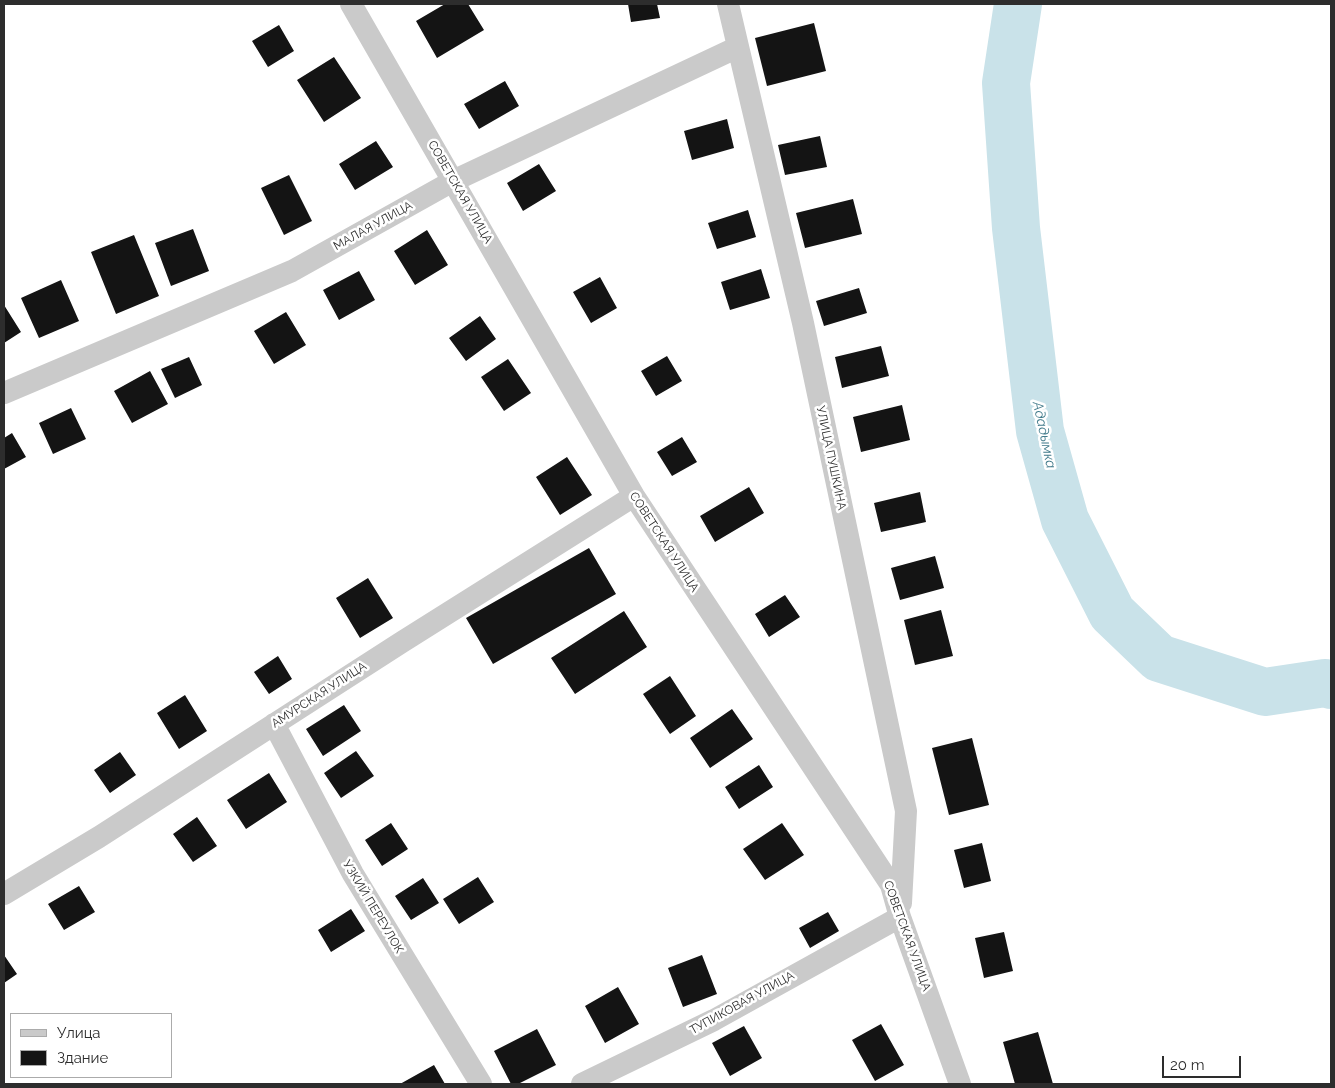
<!DOCTYPE html>
<html>
<head>
<meta charset="utf-8">
<style>
  body { margin:0 }
  #map { position:relative; width:1335px; height:1088px; overflow:hidden; background:#fff; font-family:Raleway,sans-serif }
  canvas { display:block }
  .frame { position:absolute; inset:0; border:5px solid #2d2d2d; pointer-events:none }
  .legend { position:absolute; left:10px; top:1013px; width:162px; height:65px; box-sizing:border-box; background:#fff; border:1px solid #ababab; margin:0; padding:6px 9px; list-style:none; font-size:15px; color:#2d2d2d }
  .legend li { display:flex; align-items:center; gap:10px; height:25px }
  .legend b { width:25px; border:1px solid #ababab }
  .scale { position:absolute; left:1162px; top:1056px; width:79px; height:22px; box-sizing:border-box; border:2px solid #2d2d2d; border-top:0; padding-left:6px; font-size:15px; line-height:18px; white-space:nowrap; color:#2d2d2d; -webkit-text-stroke:4px #fff; paint-order:stroke }
</style>
</head>
<body>
<div id="map">
<canvas width="1335" height="1088"></canvas>
<div class="frame"></div>
<ul class="legend">
<li><b style="height:6px;background:#cacaca"></b>Улица</li>
<li><b style="height:14px;background:#141414"></b>Здание</li>
</ul>
<div class="scale">20 m</div>
</div>
<script>
const ctx = document.querySelector('canvas').getContext('2d');
ctx.lineJoin = 'round';
const shape = rows => new Path2D(rows.map(r => 'M' + r).join(''));
function stroke(path, color, width, dash) { ctx.strokeStyle = color; ctx.lineWidth = width; ctx.lineCap = dash ? 'butt' : 'round'; ctx.setLineDash(dash || []); ctx.stroke(path); }
function fill(path, color) { ctx.fillStyle = color; ctx.fill(path, 'evenodd'); }
function write(font, color, halo, rows, align = 'center') {
  ctx.font = font + ' Raleway,sans-serif'; ctx.lineWidth = 5; ctx.setLineDash([]); ctx.textBaseline = 'middle'; ctx.strokeStyle = halo; ctx.fillStyle = color; for (const [text, x, y, turn = 0] of rows) {
    ctx.save(); ctx.translate(x, y); ctx.rotate((+turn || 0) * Math.PI / 180); ctx.textAlign = isNaN(turn) ? turn : align; if (halo) ctx.strokeText(text, 0, 0); ctx.fillText(text, 0, 0); ctx.restore();
  }
}
const river = shape([
  [1018,4,1006,83,1016,228,1040,431,1065,520,1112,613,1159,658,1265,692,1325,683,1331,685]
]);
const building = shape([
  [445,4,468,4,484,30,437,58,416,21],
  [628,4,657,4,660,18,631,22],
  [814,23,826,71,767,86,755,38],
  [279,25,294,51,268,67,252,41],
  [334,57,361,98,324,122,297,80],
  [505,81,519,106,479,129,464,104],
  [727,119,734,148,692,160,684,131],
  [820,136,827,167,785,175,778,145],
  [376,141,393,167,355,190,339,164],
  [539,164,556,191,523,211,507,183],
  [289,175,312,221,284,235,261,188],
  [853,199,862,234,805,248,796,213],
  [748,210,756,237,717,249,708,223],
  [193,229,209,271,171,286,155,243],
  [427,230,448,265,415,285,394,251],
  [134,235,159,296,116,314,91,252],
  [761,269,770,298,730,310,721,282],
  [359,271,375,300,339,320,323,290],
  [600,277,617,308,591,323,573,292],
  [61,280,79,321,39,338,21,298],
  [859,288,867,313,824,326,816,301],
  [4,305,21,332,4,343],
  [286,312,306,345,274,364,254,331],
  [480,316,496,339,466,361,449,338],
  [881,346,889,376,842,388,835,357],
  [667,356,682,381,656,396,641,371],
  [189,357,202,385,175,398,161,369],
  [508,359,531,393,504,411,481,377],
  [150,371,168,404,132,423,114,391],
  [902,405,910,440,861,452,853,417],
  [71,408,86,439,53,454,39,423],
  [12,433,26,457,4,469,4,438],
  [682,437,697,462,672,476,657,452],
  [567,457,592,495,560,515,536,477],
  [749,487,764,513,715,542,700,516],
  [920,492,926,522,881,532,874,503],
  [589,548,616,594,493,664,466,618],
  [935,556,944,588,900,600,891,568],
  [368,578,393,618,360,638,336,598],
  [785,595,800,617,769,637,755,614],
  [941,610,953,656,915,665,904,620],
  [624,611,647,647,575,694,551,658],
  [278,656,292,679,269,694,254,672],
  [670,676,696,716,670,734,643,694],
  [185,695,207,731,179,749,157,713],
  [344,705,361,731,323,756,306,729],
  [732,709,753,739,710,768,690,738],
  [972,738,989,805,949,815,932,748],
  [356,751,374,776,341,798,324,773],
  [120,752,136,775,110,793,94,770],
  [759,765,773,787,739,809,725,787],
  [269,773,287,802,246,829,227,800],
  [197,817,217,846,193,862,173,834],
  [391,823,408,849,382,866,365,840],
  [782,823,804,855,765,880,743,849],
  [982,843,991,881,964,888,954,850],
  [478,877,494,902,459,924,443,899],
  [423,878,439,903,411,920,395,896],
  [79,886,95,912,64,930,48,904],
  [351,909,365,931,331,952,318,930],
  [828,912,839,931,810,948,799,928],
  [1004,932,1013,971,984,978,975,938],
  [4,955,17,974,4,983],
  [702,955,717,994,683,1007,668,968],
  [618,987,639,1024,605,1043,585,1006],
  [881,1024,904,1065,875,1081,852,1040],
  [744,1026,762,1058,730,1076,712,1043],
  [537,1029,556,1065,518,1084,511,1084,494,1051],
  [1038,1032,1053,1084,1015,1084,1003,1042],
  [434,1065,445,1084,400,1084]
]);
const minor = shape([
  [351,4,634,496,891,885,900,917,960,1084],
  [728,4,803,323,906,811,901,903],
  [4,393,292,271,453,181,738,47],
  [274,724,353,874,481,1084],
  [4,894,99,837,402,642,634,496],
  [582,1084,714,1020,900,917]
]);
const streetNames = [
  ["СОВЕТСКАЯ УЛИЦА",460,192,60],
  ["МАЛАЯ УЛИЦА",373,226,-29],
  ["УЛИЦА ПУШКИНА",831,458,78],
  ["СОВЕТСКАЯ УЛИЦА",664,542,57],
  ["АМУРСКАЯ УЛИЦА",319,695,-33],
  ["УЗКИЙ ПЕРЕУЛОК",373,907,59],
  ["СОВЕТСКАЯ УЛИЦА",907,936,70],
  ["ТУПИКОВАЯ УЛИЦА",742,1003,-29]
];
const waterNames = [
  ["Ададымка",1044,435,78]
];
stroke(river, '#c9e2e9', 48);
fill(building, '#141414');
stroke(minor, '#cacaca', 22);
write('12px', '#2d2d2d', '#fff', streetNames);
write('italic 14px', '#417a8a', '#fff', waterNames);
</script>
</body>
</html>
